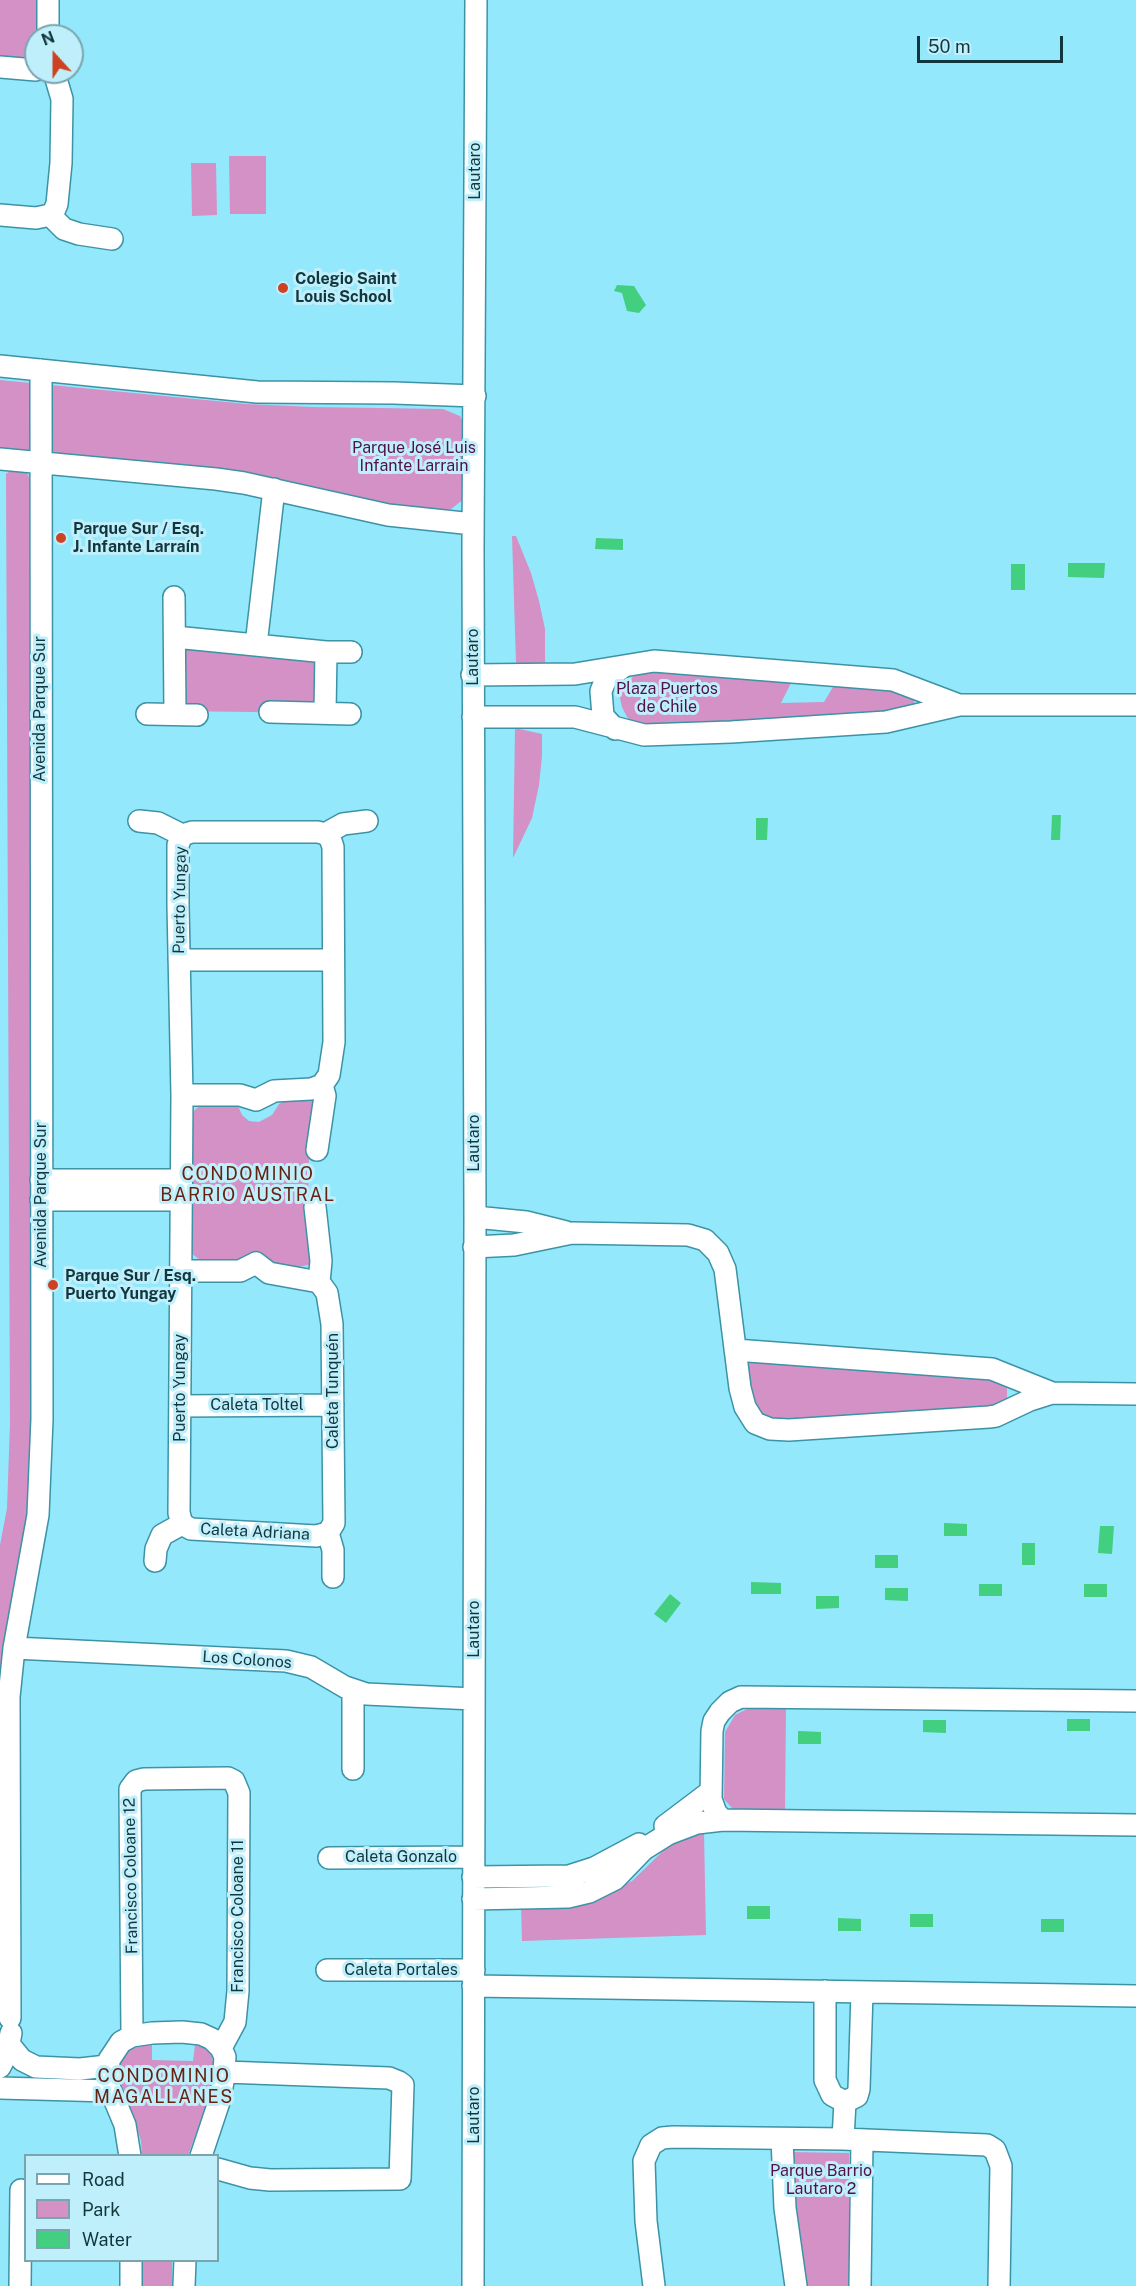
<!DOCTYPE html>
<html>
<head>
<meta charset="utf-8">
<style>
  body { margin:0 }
  #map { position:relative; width:1136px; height:2286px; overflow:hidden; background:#93e8fc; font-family:"Public Sans",sans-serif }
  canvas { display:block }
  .legend { position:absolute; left:24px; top:2154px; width:195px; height:108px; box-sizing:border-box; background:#bfeffb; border:2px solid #7aa5af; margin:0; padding:8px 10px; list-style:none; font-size:18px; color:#12363e }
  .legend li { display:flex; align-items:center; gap:12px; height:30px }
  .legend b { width:30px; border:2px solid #7aa5af }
  .north { position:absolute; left:24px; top:24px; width:60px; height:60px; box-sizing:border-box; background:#bfeffb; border:2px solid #7aa5af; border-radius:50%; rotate:339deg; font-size:16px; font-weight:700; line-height:24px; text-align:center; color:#12363e }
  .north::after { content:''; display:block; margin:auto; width:21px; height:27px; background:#cc4222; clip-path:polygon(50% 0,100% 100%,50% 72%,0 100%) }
  .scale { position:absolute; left:917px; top:36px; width:146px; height:27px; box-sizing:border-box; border:3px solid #12363e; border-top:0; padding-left:8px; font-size:18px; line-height:21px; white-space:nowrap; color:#12363e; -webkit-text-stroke:4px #bfeffb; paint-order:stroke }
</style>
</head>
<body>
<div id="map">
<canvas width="1136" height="2286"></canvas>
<ul class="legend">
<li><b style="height:8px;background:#fff"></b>Road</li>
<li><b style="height:16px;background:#d391c6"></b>Park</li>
<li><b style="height:16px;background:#42cf7f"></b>Water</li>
</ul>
<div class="north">N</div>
<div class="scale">50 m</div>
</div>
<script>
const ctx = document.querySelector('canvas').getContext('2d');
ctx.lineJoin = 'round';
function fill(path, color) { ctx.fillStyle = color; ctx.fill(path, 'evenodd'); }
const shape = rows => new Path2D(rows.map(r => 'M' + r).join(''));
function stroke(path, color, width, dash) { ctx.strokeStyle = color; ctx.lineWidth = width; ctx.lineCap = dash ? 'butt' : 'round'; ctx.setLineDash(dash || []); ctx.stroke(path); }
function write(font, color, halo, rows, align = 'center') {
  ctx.font = font + ' "Public Sans",sans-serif'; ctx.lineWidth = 6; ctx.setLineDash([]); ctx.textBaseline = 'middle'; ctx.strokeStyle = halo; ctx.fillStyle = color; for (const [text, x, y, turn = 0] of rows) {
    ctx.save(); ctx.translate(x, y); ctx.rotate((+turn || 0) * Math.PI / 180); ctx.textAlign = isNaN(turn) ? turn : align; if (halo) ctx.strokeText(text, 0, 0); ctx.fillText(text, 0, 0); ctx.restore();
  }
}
const green = shape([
  [0,0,42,0,42,36,36,36,36,64,0,64],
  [229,156,266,156,266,214,230,214],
  [191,163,216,163,217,215,192,216],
  [0,380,247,404,313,407,443,409,460,416,463,422,464,499,451,509,433,509,388,504,279,481,0,455],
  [25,469,29,477,32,1380,27,1524,0,1690,0,1545,7,1508,10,1424,6,474,11,470],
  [512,536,516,536,531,573,539,601,545,629,545,663,516,663],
  [181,643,324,656,320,713,180,711],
  [652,670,793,679,781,703,824,702,836,682,898,687,915,697,914,704,905,710,657,730,634,723,627,717,622,707,620,698,623,686,634,676],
  [515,728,542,734,542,756,539,785,532,818,513,858],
  [286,1100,317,1101,309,1151,308,1216,313,1264,293,1268,233,1260,200,1260,191,1253,190,1115,197,1108,205,1104,233,1105,238,1106,242,1115,249,1121,259,1122,272,1115,279,1104],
  [755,1359,992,1377,1004,1383,1007,1388,1007,1401,1000,1407,775,1423,755,1412,747,1371,749,1364],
  [749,1708,786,1708,785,1812,741,1813,732,1808,724,1799,725,1732,735,1715],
  [704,1833,706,1935,522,1941,521,1905,585,1903,632,1881,666,1848,692,1835],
  [152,2043,152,2060,193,2061,195,2045,205,2047,212,2056,214,2069,208,2101,188,2155,142,2155,141,2141,133,2114,118,2080,118,2067,123,2058,131,2049],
  [790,2152,849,2153,849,2286,806,2286,801,2262],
  [142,2261,172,2261,172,2286,141,2286]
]);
const water = shape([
  [617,285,634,286,646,305,639,313,627,311,622,293,614,291],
  [596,538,623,539,623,550,595,549],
  [1068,563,1105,563,1104,578,1068,577],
  [1011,564,1025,564,1025,590,1011,590],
  [1052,815,1061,815,1060,840,1051,840],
  [756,818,768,818,767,840,756,840],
  [944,1523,967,1524,967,1536,944,1536],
  [1100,1526,1114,1526,1112,1554,1098,1553],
  [1022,1543,1035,1543,1035,1565,1022,1565],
  [875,1555,898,1555,898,1568,875,1568],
  [751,1582,781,1583,781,1594,751,1594],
  [979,1584,1002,1584,1002,1596,979,1596],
  [1084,1584,1107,1584,1107,1597,1084,1597],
  [885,1588,908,1588,908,1601,885,1600],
  [670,1594,681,1603,666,1623,654,1614],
  [816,1596,839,1596,839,1608,816,1609],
  [1067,1719,1090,1719,1090,1731,1067,1731],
  [923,1720,946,1720,946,1733,923,1732],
  [798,1731,821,1732,821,1744,798,1744],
  [747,1906,770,1906,770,1919,747,1919],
  [910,1914,933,1914,933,1927,910,1927],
  [838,1918,861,1919,861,1931,838,1931],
  [1041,1919,1064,1919,1064,1932,1041,1932]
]);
const minor = shape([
  [48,0,48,36],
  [0,67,36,70],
  [0,215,36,218,50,215,54,211,57,204,61,163,62,99,54,72],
  [50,215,64,229,79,234,112,239],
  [0,366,257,392,394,393,475,396],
  [0,459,216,479,244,483,388,515,473,524],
  [174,597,175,714],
  [175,637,326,652,351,652],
  [256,645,274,489],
  [472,675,575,674,654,661,893,680,959,705],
  [270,712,350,714],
  [325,713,326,652],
  [147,714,197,715],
  [473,717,575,717,644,735,731,732,886,722,959,705,1136,705],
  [615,729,603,716,601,691,606,679,623,667],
  [139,821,158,823,182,835],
  [325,834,343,824,367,821],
  [182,835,178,845,178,905,182,1095,179,1513,182,1524],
  [182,835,192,832,318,832,325,834],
  [179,960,333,960],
  [182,1095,240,1095,256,1100,274,1091,311,1089,322,1085],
  [317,1150,325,1096,322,1085,329,1075,334,1042,333,847,330,838,325,834],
  [41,1180,181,1180],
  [41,1200,181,1200],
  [315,1207,321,1261,319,1282,327,1293,332,1324,334,1523,328,1533],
  [475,1217,526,1222,566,1232],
  [474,1247,514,1245,572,1233,688,1235,705,1240,718,1253,725,1269,740,1388,745,1407,755,1423,770,1429,789,1430,989,1417,996,1416,1030,1400,1052,1393,1136,1394],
  [181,1271,240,1271,256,1263,269,1273,319,1282],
  [735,1350,992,1369,1052,1393],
  [180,1406,333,1405],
  [182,1524,191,1529,316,1536,328,1533],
  [328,1533,333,1550,333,1577],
  [155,1561,156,1549,162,1535,182,1524],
  [14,1648,286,1661,311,1667,345,1687,366,1694,474,1699],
  [353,1769,353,1691],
  [723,1820,716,1813,711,1799,712,1731,714,1721,720,1712,730,1702,741,1697,1136,1701],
  [665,1826,710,1792],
  [329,1858,473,1857],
  [473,1877,569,1876,594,1868,639,1844],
  [473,1899,568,1897,589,1892,615,1879,644,1849,668,1834,697,1823,723,1820,1136,1825],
  [327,1970,474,1970],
  [473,1986,1136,1996],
  [825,1991,825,2080,832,2095,845,2102,857,2096,859,2089,862,1992],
  [10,2018,9,1697,14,1648,38,1515,42,1419,41,370],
  [132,2036,130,1789,136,1781,144,1779,228,1778,234,1781,239,1793,238,1991,235,2022,221,2048],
  [9,2044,22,2060,36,2067,80,2069,107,2066],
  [0,2067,7,2053,11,2033],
  [0,2088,110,2091],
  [782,2139,785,2208,796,2286],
  [843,2139,845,2102],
  [130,2156,125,2125,108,2084,109,2060,121,2042,132,2036,152,2033,182,2032,201,2034,212,2039,221,2048,225,2057,223,2082,219,2102,201,2156],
  [218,2169,250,2178,270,2180,400,2179,403,2085,399,2082,389,2078,225,2072],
  [20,2286,21,2190],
  [131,2286,131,2260],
  [184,2286,185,2260],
  [473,2286,475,1217,473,547,476,0],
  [654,2286,646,2221,644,2161,651,2145,662,2138,673,2137,843,2139,987,2145,995,2150,1001,2166,999,2286],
  [860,2286,862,2140]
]);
const markers = [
  [283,288,6,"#cc4222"],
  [61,538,6,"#cc4222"],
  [53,1285,6,"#cc4222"]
];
const streetNames = [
  ["Lautaro",475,171,-90],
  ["Lautaro",473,657,-90],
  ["Avenida Parque Sur",40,709,-90],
  ["Puerto Yungay",180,900,-89],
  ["Lautaro",474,1143,-90],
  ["Avenida Parque Sur",41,1195,-90],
  ["Puerto Yungay",180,1388,-90],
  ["Caleta Tunquén",333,1391,-90],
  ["Caleta Toltel",257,1405],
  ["Caleta Adriana",255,1532,3],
  ["Lautaro",474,1629,-90],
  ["Los Colonos",247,1660,4],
  ["Caleta Gonzalo",401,1857],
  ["Francisco Coloane 12",131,1876,-91],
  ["Francisco Coloane 11",238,1916,-90],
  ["Caleta Portales",401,1970],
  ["Lautaro",474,2115,-90]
];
const poiNames = [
  ["Colegio Saint",295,279],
  ["Louis School",295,297],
  ["Parque Sur / Esq.",73,529],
  ["J. Infante Larraín",73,547],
  ["Parque Sur / Esq.",65,1276],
  ["Puerto Yungay",65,1294]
];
const parkNames = [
  ["Parque José Luis",414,448],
  ["Infante Larrain",414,466],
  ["Plaza Puertos",667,689],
  ["de Chile",667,707],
  ["Parque Barrio",821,2171],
  ["Lautaro 2",821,2189]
];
const neighbourhoodNames = [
  ["CONDOMINIO",248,1174],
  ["BARRIO AUSTRAL",248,1195],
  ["CONDOMINIO",164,2076],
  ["MAGALLANES",164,2097]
];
fill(green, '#d391c6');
fill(water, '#42cf7f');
stroke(minor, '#3c93a6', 24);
stroke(minor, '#fff', 21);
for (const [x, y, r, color] of markers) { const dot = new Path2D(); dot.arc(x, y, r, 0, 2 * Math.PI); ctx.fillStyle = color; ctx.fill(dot); stroke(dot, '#bfeffb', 2); }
write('16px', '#12363e', '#bfeffb', streetNames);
write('bold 16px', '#12363e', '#bfeffb', poiNames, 'left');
write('16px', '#511048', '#bfeffb', parkNames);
ctx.letterSpacing = '1.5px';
write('18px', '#652213', '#bfeffb', neighbourhoodNames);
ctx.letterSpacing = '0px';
</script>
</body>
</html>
